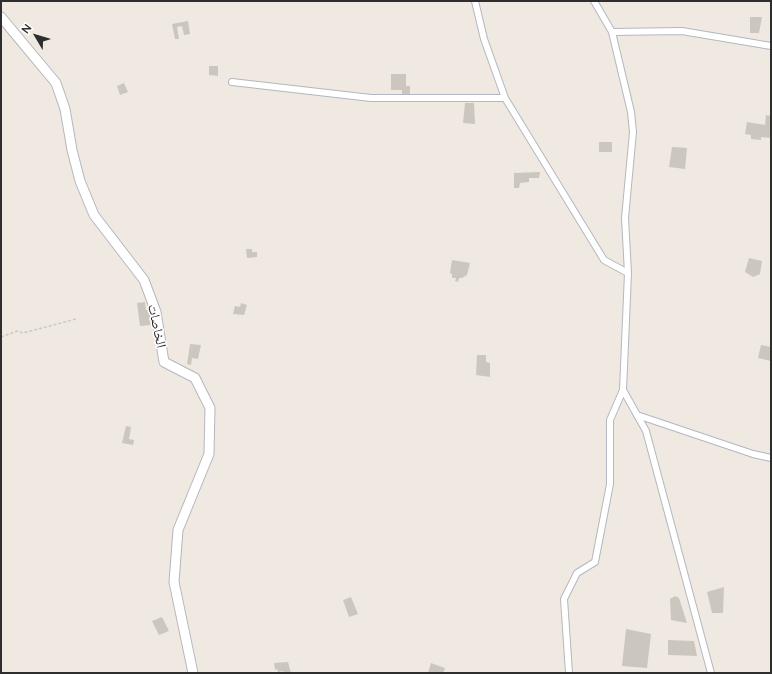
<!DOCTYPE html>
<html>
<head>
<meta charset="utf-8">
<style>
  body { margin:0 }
  #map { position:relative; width:772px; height:674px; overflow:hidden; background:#efe9e1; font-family:Lato,sans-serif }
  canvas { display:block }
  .frame { position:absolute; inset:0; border:2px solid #2e2e2e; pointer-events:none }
  .north { position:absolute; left:16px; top:16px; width:40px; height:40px; -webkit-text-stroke:3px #fff; paint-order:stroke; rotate:308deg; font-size:11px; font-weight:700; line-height:16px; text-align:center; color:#2e2e2e }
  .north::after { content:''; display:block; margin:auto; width:14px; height:18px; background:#2e2e2e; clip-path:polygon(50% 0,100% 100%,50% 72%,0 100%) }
</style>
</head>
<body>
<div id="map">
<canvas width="772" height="674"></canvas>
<div class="frame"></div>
<div class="north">N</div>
</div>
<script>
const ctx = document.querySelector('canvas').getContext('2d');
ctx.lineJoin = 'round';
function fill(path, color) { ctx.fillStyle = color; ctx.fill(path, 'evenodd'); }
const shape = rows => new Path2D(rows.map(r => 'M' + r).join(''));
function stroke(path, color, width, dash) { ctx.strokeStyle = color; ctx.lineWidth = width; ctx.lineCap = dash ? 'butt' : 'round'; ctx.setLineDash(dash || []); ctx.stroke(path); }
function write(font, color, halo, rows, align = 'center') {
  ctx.font = font + ' Lato,"Noto Naskh Arabic",sans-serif'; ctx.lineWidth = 3; ctx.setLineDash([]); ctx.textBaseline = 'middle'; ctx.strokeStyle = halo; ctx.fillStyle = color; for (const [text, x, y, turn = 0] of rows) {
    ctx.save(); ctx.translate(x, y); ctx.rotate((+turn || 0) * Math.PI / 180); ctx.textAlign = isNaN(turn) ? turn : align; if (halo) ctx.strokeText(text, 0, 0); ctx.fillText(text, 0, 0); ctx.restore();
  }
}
const building = shape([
  [750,17,762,17,759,33,750,33],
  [188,21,190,34,184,35,182,26,177,27,179,39,175,39,172,24],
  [209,66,218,66,218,76,209,75],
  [391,74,406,74,406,86,410,86,410,95,402,95,402,90,391,90],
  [124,83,128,92,120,95,117,86],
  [465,103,474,103,475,124,463,123],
  [766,115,771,116,771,138,761,137,761,140,751,139,751,135,745,134,747,122,765,125],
  [599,142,612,142,612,152,599,152],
  [672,147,687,148,685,169,669,167],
  [540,172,539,178,529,178,529,182,520,183,519,188,514,188,514,173],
  [246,249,252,249,252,252,257,252,257,257,247,258],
  [749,258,762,261,760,274,753,277,745,272],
  [452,260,470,263,467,275,462,278,459,278,458,282,455,281,456,278,452,278,452,274,450,273],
  [145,302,146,310,150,310,152,325,140,326,137,303],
  [241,303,247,305,244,315,233,314,235,306,240,307],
  [190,344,201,345,198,359,192,358,191,365,187,364],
  [761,345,771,347,771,361,758,358],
  [477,355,486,355,486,362,490,363,490,377,476,375],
  [126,426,131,427,129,439,134,440,133,445,122,443],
  [724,587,723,613,712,613,707,592],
  [675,596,679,598,687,623,671,620,670,599],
  [351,597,358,614,349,617,343,600],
  [162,617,169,631,159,635,152,621],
  [626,629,651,634,647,668,622,666],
  [668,640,694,641,697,656,668,655],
  [288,662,291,673,283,673,283,671,278,672,277,669,275,670,274,663],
  [431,663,445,668,443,673,428,673]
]);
const path = shape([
  [1,337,17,331,23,333,76,319]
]);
const street = shape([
  [475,1,484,39,505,98,604,260,628,273,623,390,646,431,711,673],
  [594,1,612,32,631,112,633,132,625,218,628,273],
  [612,32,682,31,771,46],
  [232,82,371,98,505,98],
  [637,415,753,454,771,458],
  [569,673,564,599,577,573,595,562,610,484,610,420,623,390]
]);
const secondary = shape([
  [1,17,56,83,65,109,72,150,80,181,94,215,144,280,156,312,164,362,195,378,210,408,209,454,178,530,174,582,193,673]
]);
const streetNames = [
  ["الخاصات",157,326,78]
];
fill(building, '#cbc7bf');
stroke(street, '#b4b7c1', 8);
stroke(secondary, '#b4b7c1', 11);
stroke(path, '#c9c9c9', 1.5, [3, 2]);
stroke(street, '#fff', 6);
stroke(secondary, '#fff', 9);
write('14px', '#2e2e2e', '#fff', streetNames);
</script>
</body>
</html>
